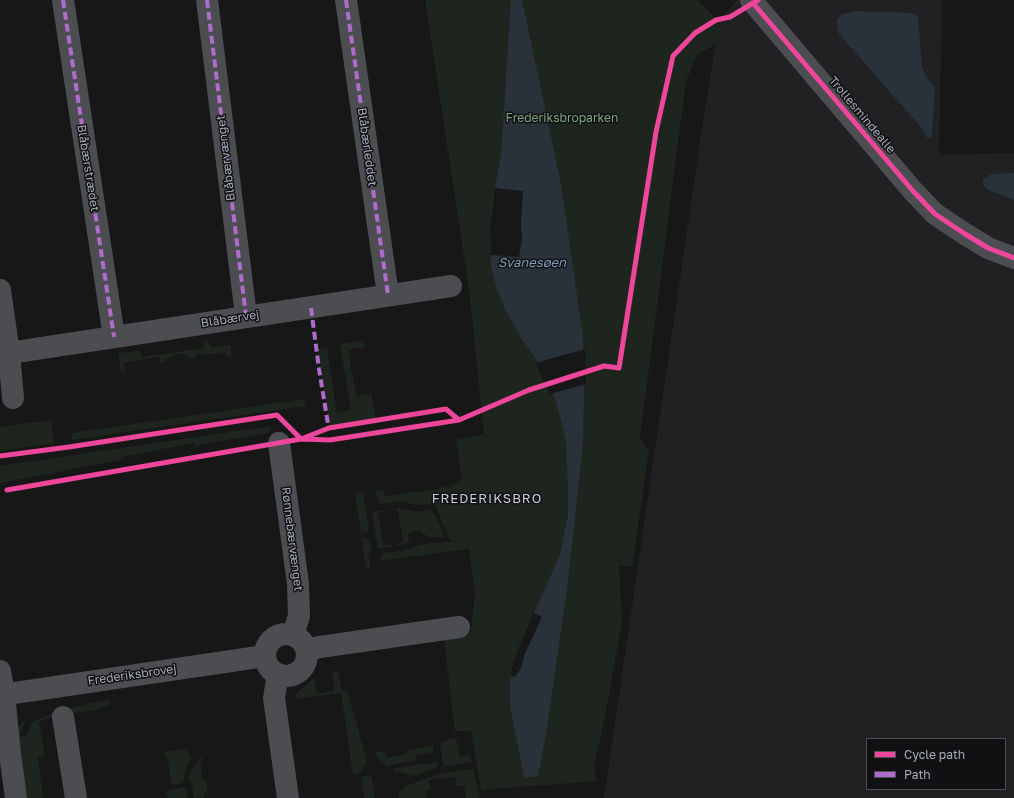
<!DOCTYPE html>
<html>
<head>
<meta charset="utf-8">
<style>
  body { margin:0 }
  #map { position:relative; width:1014px; height:798px; overflow:hidden; background:#171717; font-family:"Golos Text",sans-serif }
  canvas { display:block }
  .legend { position:absolute; left:866px; top:738px; width:140px; height:52px; box-sizing:border-box; background:#111113; border:1px solid #4d4f55; margin:0; padding:5px 7px; list-style:none; font-size:12px; color:#a7acb9 }
  .legend li { display:flex; align-items:center; gap:8px; height:20px }
  .legend b { width:20px; border:1px solid #4d4f55 }
</style>
</head>
<body>
<div id="map">
<canvas width="1014" height="798"></canvas>
<ul class="legend">
<li><b style="height:5px;background:#ed469a"></b>Cycle path</li>
<li><b style="height:5px;background:#b06ccc"></b>Path</li>
</ul>
</div>
<script>
const ctx = document.querySelector('canvas').getContext('2d');
ctx.lineJoin = 'round';
function fill(path, color) { ctx.fillStyle = color; ctx.fill(path, 'evenodd'); }
const shape = rows => new Path2D(rows.map(r => 'M' + r).join(''));
function stroke(path, color, width, dash) { ctx.strokeStyle = color; ctx.lineWidth = width; ctx.lineCap = dash ? 'butt' : 'round'; ctx.setLineDash(dash || []); ctx.stroke(path); }
function write(font, color, halo, rows, align = 'center') {
  ctx.font = font + ' "Golos Text",sans-serif'; ctx.lineWidth = 3; ctx.setLineDash([]); ctx.textBaseline = 'middle'; ctx.strokeStyle = halo; ctx.fillStyle = color; for (const [text, x, y, turn = 0] of rows) {
    ctx.save(); ctx.translate(x, y); ctx.rotate((+turn || 0) * Math.PI / 180); ctx.textAlign = isNaN(turn) ? turn : align; if (halo) ctx.strokeText(text, 0, 0); ctx.fillText(text, 0, 0); ctx.restore();
  }
}
const built = shape([
  [737,0,942,0,939,155,1014,153,1014,798,604,798,701,135,719,21],
  [867,739,1005,739,1005,789,867,789]
]);
const green = shape([
  [425,0,697,0,719,21,716,44,697,55,686,81,640,438,649,451,632,567,619,565,622,621,607,707,594,767,597,781,481,790,471,731,455,731,444,639,471,632,475,593,469,549,379,561,382,553,402,551,420,545,434,543,467,541,450,541,435,504,417,505,401,501,381,504,376,495,375,491,383,489,385,496,438,489,447,486,448,488,462,479,456,440,484,434,469,289],
  [203,341,207,341,211,347,230,345,232,356,227,357,225,352,205,355,200,353,198,353,196,356,191,359,188,358,184,354,175,354,160,364,159,357,123,363,125,371,121,372,118,353,141,351,142,357,204,348],
  [363,341,365,345,364,348,355,348,349,351,351,369,357,396,371,393,376,419,330,427,318,349,327,348,337,413,351,410,340,344],
  [305,399,306,406,72,440,71,433],
  [51,420,54,443,0,451,0,427],
  [270,426,271,432,195,446,194,443,121,457,120,460,0,483,0,466],
  [363,492,369,531,362,533,363,538,366,538,368,539,371,546,371,551,368,557,370,560,370,567,366,568,355,493],
  [398,508,419,512,431,510,439,522,444,537,428,537,419,530,408,534,409,542,396,546,396,544,403,542,398,509,391,510,390,509],
  [385,510,386,511,378,513,383,545,391,544,391,547,378,549,372,512],
  [338,670,342,692,347,691,367,760,361,773,353,775,341,693,296,699,296,694,313,679,315,681,317,693,335,691,332,672],
  [109,700,111,705,97,708,97,710,51,717,39,722,45,756,38,758,43,798,23,798,15,735,21,723,26,719,19,736,27,736,31,723,54,712,96,702],
  [456,738,460,757,469,755,472,762,446,766,443,764,440,744,447,740],
  [433,745,433,752,416,755,416,760,387,766,377,757,376,752,385,751,387,758,406,754,406,751],
  [180,749,187,751,191,759,185,772,184,781,182,783,175,785,171,783,168,760,164,755,166,752],
  [202,757,203,758,200,762,202,771,201,772,202,780,207,782,207,791,204,795,204,797,194,798,192,784,189,778,189,775,196,763],
  [438,762,438,767,414,776,394,771,394,768],
  [473,769,480,798,466,798,464,786,457,786,455,777,429,780,430,790,426,791,427,798,398,798,399,793,408,785,442,773],
  [365,776,372,777,375,798,364,798,361,778],
  [184,787,187,790,187,798,169,798,167,796,166,793,173,789]
]);
const water = shape([
  [511,0,522,0,561,184,583,337,584,391,583,443,577,499,567,589,547,728,538,777,524,777,510,706,510,683,512,666,519,646,528,623,537,607,560,554,568,515,568,490,566,441,556,401,535,357,521,338,505,309,496,286,491,266,490,224,491,210,501,155],
  [853,11,913,13,918,17,922,66,926,77,935,88,932,137,927,138,920,126,839,34,837,25,837,19,841,15],
  [1014,173,1014,200,986,189,983,185,983,180,992,174]
]);
const pier = shape([
  [495,188,523,191,521,223,522,240,519,257,491,255,490,224],
  [585,349,586,384,550,394,535,363],
  [533,613,542,617,524,656,521,668,515,677,511,676,512,666,519,646]
]);
const minor = shape([
  [63,0,114,337],
  [207,0,246,316],
  [346,0,388,295],
  [751,0,913,191,935,214,965,234,988,248,1014,258],
  [0,290,9,353,13,398],
  [9,353,451,286],
  [279,443,298,584,299,616,293,635],
  '265 655a21 21 0 1 1 42 0a21 21 0 1 1-42 0Z',
  [307,650,320,647,459,627],
  [0,671,4,694,10,754,16,798],
  [278,674,274,698,288,798],
  [0,695,265,656],
  [63,717,76,798]
]);
const quiet = shape([
  [63,0,114,337],
  [207,0,246,316],
  [346,0,388,295],
  [311,308,319,369,329,430]
]);
const cycleway = shape([
  [753,3,913,191,935,214,965,234,988,248,1014,258],
  [0,456,69,447,277,415,301,439,330,440,459,420,529,390,604,366,619,368,656,132,673,56,695,33,716,20,730,17,758,0],
  [7,490,301,439,329,428,446,409,459,420]
]);
const streetNames = [
  ["Trollesmindealle",862,115,50],
  ["Blåbærleddet",367,147,82],
  ["Blåbærvænget",226,158,-97],
  ["Blåbærstrædet",88,168,81],
  ["Blåbærvej",230,319,-9],
  ["Rønnebærvænget",292,539,83],
  ["Frederiksbrovej",132,675,-8]
];
const parkNames = [
  ["Frederiksbroparken",562,118]
];
const waterNames = [
  ["Svanesøen",532,263]
];
const neighbourhoodNames = [
  ["FREDERIKSBRO",487,499]
];
fill(built, '#212123');
fill(green, '#1d251e');
fill(water, '#29323a');
fill(pier, '#171717');
stroke(minor, '#4b4d50', 22);
stroke(quiet, '#b06ccc', 4, [8, 4]);
stroke(cycleway, '#ed469a', 5);
write('12px', '#a7acb9', '#111113', streetNames);
write('12px', '#7ca680', '#111113', parkNames);
write('italic 13px', '#7b9ab7', '#111113', waterNames);
ctx.letterSpacing = '1px';
write('13px', '#c8ccd5', '#111113', neighbourhoodNames);
ctx.letterSpacing = '0px';
</script>
</body>
</html>
